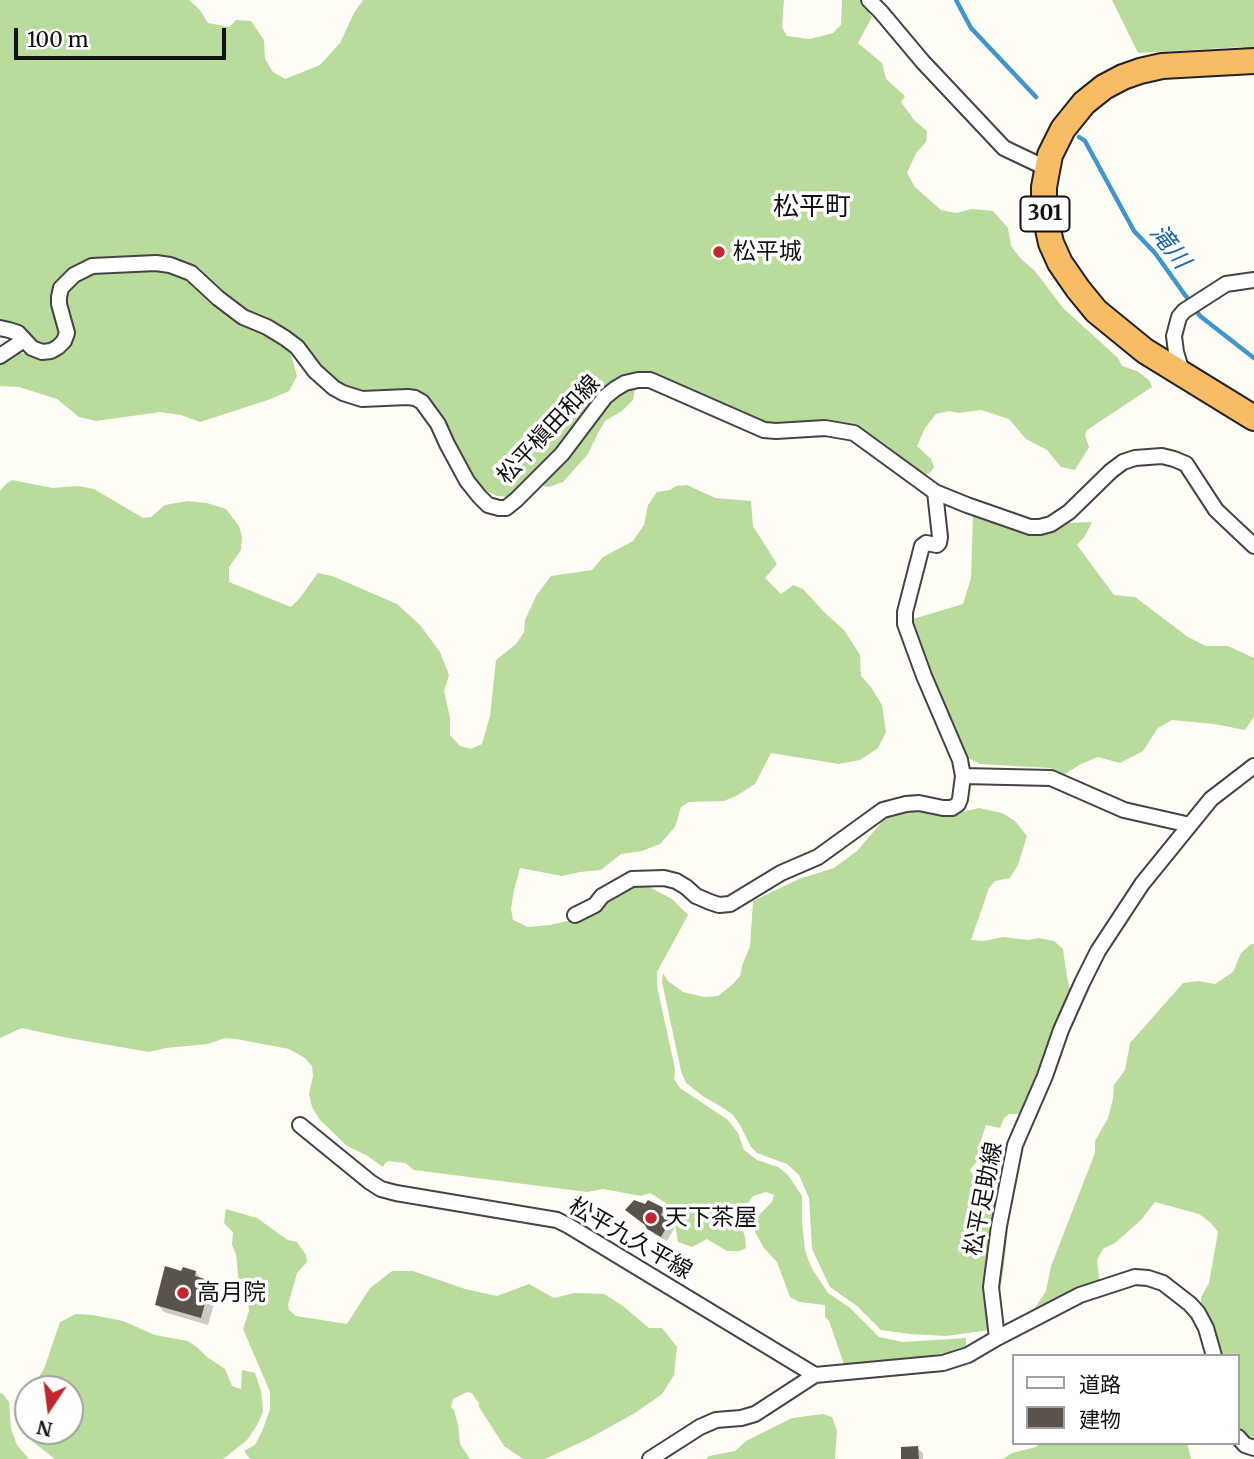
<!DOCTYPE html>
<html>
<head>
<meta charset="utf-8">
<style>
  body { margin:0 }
  #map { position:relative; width:1254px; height:1459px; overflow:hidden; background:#fffdf5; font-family:Merriweather,"Noto Sans JP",serif }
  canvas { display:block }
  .legend { position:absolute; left:1012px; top:1354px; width:228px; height:91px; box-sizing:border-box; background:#fff; border:2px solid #a0a0a0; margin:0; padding:9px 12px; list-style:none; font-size:21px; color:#111 }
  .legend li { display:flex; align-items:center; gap:14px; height:35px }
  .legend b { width:35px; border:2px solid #a0a0a0 }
  .north { position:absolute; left:14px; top:1375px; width:70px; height:70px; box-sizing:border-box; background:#fff; border:2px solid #a0a0a0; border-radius:50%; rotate:193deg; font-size:19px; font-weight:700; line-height:28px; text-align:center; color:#111 }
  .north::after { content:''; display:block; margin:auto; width:24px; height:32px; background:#c4262e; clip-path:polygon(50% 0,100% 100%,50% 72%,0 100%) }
  .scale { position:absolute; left:14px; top:28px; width:212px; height:32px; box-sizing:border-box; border:4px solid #111; border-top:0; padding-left:9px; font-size:21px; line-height:24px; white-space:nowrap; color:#111; -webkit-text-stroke:5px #fff; paint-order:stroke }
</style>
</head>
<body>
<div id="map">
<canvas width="1254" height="1459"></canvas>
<ul class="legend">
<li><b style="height:9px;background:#fff"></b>道路</li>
<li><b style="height:19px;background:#5a524d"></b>建物</li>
</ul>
<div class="north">N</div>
<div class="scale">100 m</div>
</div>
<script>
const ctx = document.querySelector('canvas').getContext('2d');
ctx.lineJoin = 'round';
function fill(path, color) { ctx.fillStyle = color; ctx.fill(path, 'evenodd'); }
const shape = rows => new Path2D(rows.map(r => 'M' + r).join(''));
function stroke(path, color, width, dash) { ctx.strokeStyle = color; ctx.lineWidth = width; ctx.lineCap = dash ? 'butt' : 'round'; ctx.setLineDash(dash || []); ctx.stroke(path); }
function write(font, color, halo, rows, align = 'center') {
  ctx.font = font + ' Merriweather,"Noto Sans JP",serif'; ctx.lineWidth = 7; ctx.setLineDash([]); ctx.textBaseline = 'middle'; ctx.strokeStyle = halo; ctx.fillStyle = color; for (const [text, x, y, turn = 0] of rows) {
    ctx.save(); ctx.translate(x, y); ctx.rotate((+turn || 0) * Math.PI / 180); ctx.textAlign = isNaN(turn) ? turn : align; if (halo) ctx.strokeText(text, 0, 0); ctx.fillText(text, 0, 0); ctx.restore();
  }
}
const forest = shape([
  [0,0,189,0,200,10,208,23,229,27,236,20,251,21,264,40,265,59,273,72,285,79,320,65,340,43,354,13,363,0,784,0,782,27,787,36,810,39,833,33,841,25,842,0,860,0,872,17,858,43,882,63,886,79,905,96,901,102,914,120,927,131,926,142,916,153,907,173,915,187,941,210,956,213,972,209,993,211,1008,228,1011,246,1021,259,1035,271,1063,308,1118,358,1122,366,1137,371,1149,380,1152,387,1087,430,1085,435,1089,447,1075,470,1061,467,1047,450,1026,439,1009,419,981,410,959,413,949,411,936,414,925,428,917,446,931,459,934,467,931,472,921,477,904,467,888,446,846,426,775,428,626,378,559,450,513,497,497,496,481,488,473,481,449,441,437,409,429,400,358,395,336,386,241,313,202,278,154,260,63,279,63,335,47,349,0,326],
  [1112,0,1254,0,1254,51,1243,52,1243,47,1138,53],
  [169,267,266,331,290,351,297,376,289,391,268,400,200,422,181,415,160,412,96,421,79,417,57,399,19,387,0,386,0,359,14,352,35,355,67,343,62,300,71,281,91,271],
  [636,384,633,400,622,411,605,421,598,433,588,454,563,482,549,487,538,485,605,403],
  [12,480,53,488,78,486,94,489,143,518,151,517,165,505,188,501,207,503,226,509,239,526,242,537,241,550,229,567,229,582,291,607,299,599,318,573,332,576,397,604,420,625,440,652,449,675,444,691,450,718,450,735,460,746,471,749,482,744,490,716,496,660,516,644,524,632,525,620,536,596,551,576,592,570,603,557,633,541,644,525,648,505,657,492,670,490,676,486,687,485,715,498,751,501,753,526,777,564,765,578,781,594,793,585,803,589,825,613,844,630,860,655,861,676,871,687,882,705,886,732,878,748,860,760,839,764,771,753,755,784,736,796,724,801,689,802,681,807,675,827,660,844,642,851,621,854,601,870,580,872,562,876,520,868,514,890,511,909,513,920,528,927,550,925,576,919,629,888,647,886,672,899,688,915,657,972,657,986,675,1069,674,1079,680,1088,728,1120,738,1133,744,1150,748,1153,757,1160,778,1167,788,1175,802,1196,802,1222,805,1250,811,1267,828,1293,849,1307,879,1337,903,1342,966,1338,966,1346,946,1353,916,1358,848,1367,844,1364,829,1321,825,1317,825,1305,799,1302,790,1297,777,1262,764,1248,755,1232,755,1219,772,1202,774,1195,766,1192,753,1196,746,1206,741,1223,745,1238,746,1248,740,1251,727,1251,707,1239,692,1247,678,1242,672,1207,650,1193,641,1196,603,1189,587,1192,414,1170,405,1163,389,1161,385,1163,383,1167,366,1155,347,1146,320,1120,312,1107,309,1094,313,1076,312,1066,305,1058,289,1049,236,1039,225,1038,208,1044,166,1048,149,1052,63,1037,22,1028,0,1038,0,491,6,484],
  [973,513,1049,529,1068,523,1092,522,1085,536,1077,545,1114,595,1135,597,1188,637,1206,646,1228,646,1254,658,1254,717,1245,730,1214,724,1172,720,1158,728,1143,751,1120,763,1098,757,1081,764,1065,774,1050,768,980,764,966,757,913,633,913,619,963,604,971,578],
  [924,807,958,813,979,808,1002,813,1015,821,1027,836,1018,865,1010,878,995,881,989,888,971,940,984,941,1003,937,1028,940,1039,938,1054,941,1063,949,1067,977,1072,998,1048,1047,1019,1114,1009,1114,1004,1118,1000,1128,986,1125,978,1149,978,1160,970,1170,977,1181,998,1195,1010,1211,1003,1273,996,1312,990,1330,946,1336,910,1334,881,1330,857,1306,830,1287,812,1249,809,1198,799,1175,787,1164,757,1153,751,1147,740,1125,732,1114,720,1106,704,1097,686,1083,681,1071,662,982,663,973,668,981,683,992,704,997,718,996,733,984,740,976,743,963,750,947,753,901,799,879,834,868,857,851,886,817],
  [1251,944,1254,944,1254,1445,1238,1431,1238,1356,1217,1356,1201,1310,1201,1297,1209,1283,1218,1232,1211,1223,1199,1214,1155,1202,1141,1220,1115,1243,1103,1249,1097,1260,1100,1285,1029,1317,1046,1291,1051,1266,1095,1153,1095,1141,1108,1118,1113,1099,1114,1085,1125,1070,1130,1043,1183,983,1198,981,1215,984,1233,972,1241,953],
  [226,1209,257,1218,282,1236,288,1240,297,1242,306,1255,307,1262,297,1273,288,1305,289,1310,296,1316,347,1324,370,1288,392,1271,413,1271,465,1289,497,1296,529,1284,554,1298,575,1293,604,1294,623,1306,649,1328,662,1328,677,1347,674,1375,662,1394,635,1413,588,1439,545,1459,523,1459,504,1446,479,1407,479,1403,475,1398,472,1393,467,1392,453,1399,451,1407,454,1410,458,1425,460,1444,470,1459,250,1459,244,1451,255,1445,263,1429,270,1409,270,1392,243,1329,249,1311,247,1289,239,1283,236,1254,232,1245,233,1232,224,1223],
  [76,1314,93,1315,123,1321,155,1335,188,1341,198,1348,207,1357,225,1369,232,1386,241,1389,242,1370,255,1373,261,1391,263,1412,257,1425,247,1440,223,1459,55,1459,32,1441,23,1427,23,1392,36,1381,44,1369,60,1322],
  [28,1389,70,1389,70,1431,28,1431],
  [0,1393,3,1394,9,1402,11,1429,17,1445,29,1459,0,1459],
  [823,1414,832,1417,837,1431,835,1459,706,1459,709,1456,735,1451,746,1441,792,1418],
  [1040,1443,1187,1443,1191,1459,1003,1459,1012,1453,1036,1447]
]);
const shadow = shape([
  [662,1209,668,1215,666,1220,675,1227,667,1241,654,1234,648,1228],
  [195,1272,203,1280,210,1283,218,1290,208,1325,164,1312,157,1304,182,1273],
  [917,1448,923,1453,923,1459,903,1459]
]);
const stream = shape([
  [956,0,971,28,1036,97],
  [1079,137,1085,141,1134,231,1155,253,1200,316,1254,358]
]);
const building = shape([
  [634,1200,645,1204,648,1200,664,1208,661,1215,670,1221,661,1237,647,1229,645,1225,625,1210],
  [165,1266,181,1271,183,1267,196,1271,195,1276,211,1281,201,1318,155,1305],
  [918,1446,919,1459,901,1459,901,1447]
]);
const minor = shape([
  [869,0,881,12,923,62,1004,148,1046,168],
  [0,328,9,330,18,333,32,348,42,352,51,351,58,347,64,341,67,333,59,304,59,297,61,288,74,275,92,266,156,263,170,265,191,273,218,298,243,317,267,327,285,338,297,347,315,371,334,388,343,393,362,399,408,397,415,398,422,402,438,424,447,444,467,481,479,496,488,505,499,508,506,508,516,500,562,454,605,397,615,389,625,383,638,380,650,380,764,430,776,431,825,428,854,433,935,492,967,505,1030,527,1040,527,1051,524,1069,512,1111,471,1123,462,1135,458,1162,456,1174,459,1186,464,1216,510,1254,546],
  [0,356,24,340],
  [1183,375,1176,352,1174,336,1179,317,1184,311,1226,284,1254,280],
  [963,776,1051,778,1124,810,1190,825],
  [575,915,595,905,602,896,632,879,664,878,676,881,686,887,696,896,710,902,719,905,730,904,781,873,818,857,883,810,906,804,919,803,943,808,952,808,958,804,960,799,963,776,960,760,924,676,905,624,905,612,922,546,926,543,937,545,939,543,940,537,935,492],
  [300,1125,370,1182,381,1189,396,1193,557,1220,569,1226,815,1375],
  [997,1338,991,1287,999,1226,1015,1145,1045,1076,1061,1030,1082,983,1098,951,1142,884,1211,799,1254,766],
  [1238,1437,1245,1445,1254,1448],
  [650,1459,700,1427,716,1420,741,1418,755,1414,815,1375,943,1363,968,1355,997,1338,1080,1295,1135,1277,1148,1278,1163,1283,1190,1304,1198,1313,1206,1328,1214,1356]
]);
const trunk = shape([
  [1254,61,1162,66,1140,71,1123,77,1104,87,1084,103,1063,129,1050,155,1044,187,1044,211,1051,243,1060,263,1078,289,1096,311,1145,351,1254,418]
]);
const markers = [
  [719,252,7,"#c4262e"],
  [651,1218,7,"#c4262e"],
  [183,1293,7,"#c4262e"]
];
const shields = [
  [1045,214,49]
];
const shieldNames = [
  ["301",1045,214]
];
const poiNames = [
  ["松平城",733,252],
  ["天下茶屋",665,1218],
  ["高月院",197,1293]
];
const streetNames = [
  ["松平槇田和線",549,430,-47],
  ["松平足助線",984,1199,-79],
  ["松平九久平線",630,1239,30]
];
const waterNames = [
  ["滝川",1169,247,52]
];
const quarterNames = [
  ["松平町",812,208]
];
fill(forest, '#b9dc9c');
fill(shadow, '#0003');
stroke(stream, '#3f96cf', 4.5);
fill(building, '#5a524d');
stroke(minor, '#444', 18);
stroke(trunk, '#222', 28);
stroke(minor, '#fff', 14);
stroke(trunk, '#f7bc64', 24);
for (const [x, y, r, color] of markers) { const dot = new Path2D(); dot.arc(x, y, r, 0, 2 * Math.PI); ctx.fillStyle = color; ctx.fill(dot); stroke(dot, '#fff', 2.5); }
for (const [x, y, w] of shields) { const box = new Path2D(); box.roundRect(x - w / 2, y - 17.5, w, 35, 5); ctx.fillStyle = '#fff'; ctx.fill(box); stroke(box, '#111', 2); }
write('bold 21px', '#111', null, shieldNames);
write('23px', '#111', '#fff', poiNames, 'left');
write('23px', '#111', '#fff', streetNames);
write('italic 24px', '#1768a6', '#fff', waterNames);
write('26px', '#111', '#fff', quarterNames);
</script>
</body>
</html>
